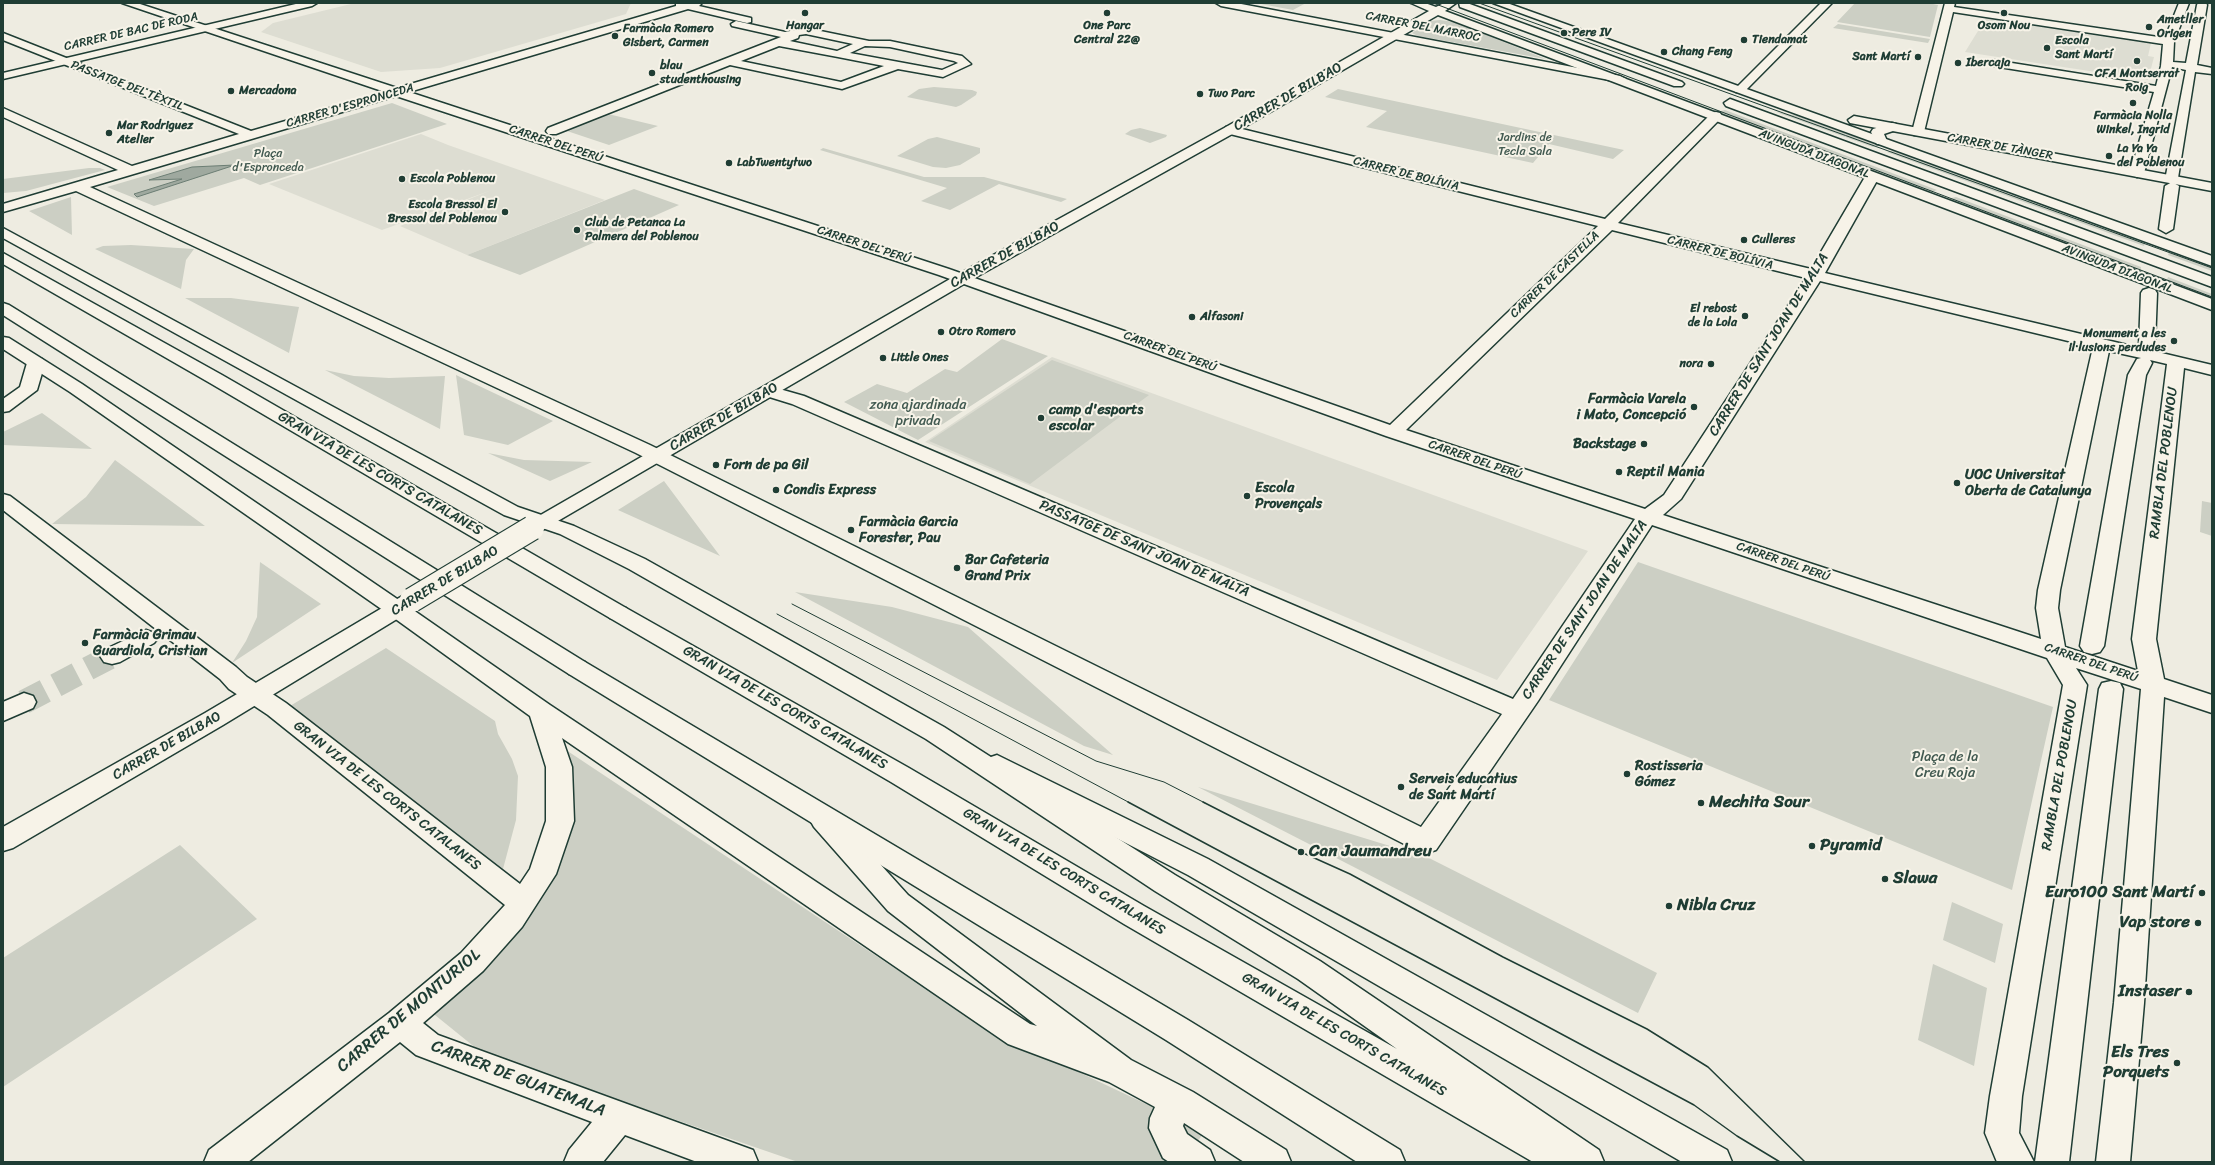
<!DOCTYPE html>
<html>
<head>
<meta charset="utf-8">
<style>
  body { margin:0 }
  #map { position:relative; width:2215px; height:1165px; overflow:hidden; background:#eeece1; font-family:Sriracha,sans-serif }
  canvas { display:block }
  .frame { position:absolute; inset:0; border:4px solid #1f3d34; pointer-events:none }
</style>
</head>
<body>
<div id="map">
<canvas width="2215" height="1165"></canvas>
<div class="frame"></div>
</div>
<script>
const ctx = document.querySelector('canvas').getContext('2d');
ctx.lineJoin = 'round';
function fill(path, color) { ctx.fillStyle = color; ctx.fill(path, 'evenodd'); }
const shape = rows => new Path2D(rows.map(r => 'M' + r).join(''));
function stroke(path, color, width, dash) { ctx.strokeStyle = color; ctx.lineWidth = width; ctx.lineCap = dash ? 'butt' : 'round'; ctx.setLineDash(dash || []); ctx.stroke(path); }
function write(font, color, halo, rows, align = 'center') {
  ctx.font = font + ' Sriracha,sans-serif'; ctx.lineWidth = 4; ctx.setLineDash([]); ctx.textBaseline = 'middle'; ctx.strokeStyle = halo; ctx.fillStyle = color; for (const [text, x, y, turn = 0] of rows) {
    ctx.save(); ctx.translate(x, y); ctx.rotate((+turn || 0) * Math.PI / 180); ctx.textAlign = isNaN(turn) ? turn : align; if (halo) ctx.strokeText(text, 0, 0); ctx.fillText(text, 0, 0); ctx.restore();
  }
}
const built = shape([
  [355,3,631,3,626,14,440,68,381,72,261,32,273,23],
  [1986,18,2151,43,2148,56,2154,57,2148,80,1965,52],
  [421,134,448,145,605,200,467,255,400,226,492,190,382,230,269,184],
  [1052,357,1588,551,1497,680,925,442]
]);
const green = shape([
  [1256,3,1306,3,1293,10],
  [1855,3,1928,3,1938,5,1930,37,1837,22],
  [1440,20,1454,22,1546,59,1418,36,1412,33,1430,21],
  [1838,24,1930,39,1928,43,1833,28],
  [934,87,972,90,977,92,976,95,961,105,956,107,907,97,919,89],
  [1338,89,1624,150,1613,159,1549,144,1533,163,1366,127,1387,111,1325,97],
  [392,103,447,124,260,185,244,178,154,206,107,187],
  [1725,110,1937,190,1929,193,1717,112],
  [1776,112,1800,116,1880,145,1873,147],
  [608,114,658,126,609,145,567,131],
  [1140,128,1163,134,1167,135,1166,137,1150,143,1125,134,1131,130],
  [937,137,980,148,980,153,960,165,946,168,933,167,897,156,928,139],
  [823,148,924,177,984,177,1067,199,1061,202,999,184,950,210,921,201,947,188,820,150],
  [1895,150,2146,241,2144,246,1887,152],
  [89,168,100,168,105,170,26,191,3,193,3,179],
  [634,189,679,205,520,275,467,255],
  [71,197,72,235,29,211],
  [1956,197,2141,267,2140,273,1947,199],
  [131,245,194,249,186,260,181,289,95,249,103,246],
  [2170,250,2212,265,2212,271,2168,255],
  [2168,277,2212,294,2212,300,2166,283],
  [185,298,231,298,299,307,289,353],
  [1002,339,1048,356,918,440,844,402,877,384,907,393,945,369,957,372],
  [1052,360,1149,395,1030,484,929,441],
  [325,370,354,376,389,378,445,376,440,429],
  [456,375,553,421,508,445,464,435],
  [42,413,92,449,3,445,3,432],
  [488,453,524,460,592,462,550,481],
  [115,460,205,526,52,524,86,497],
  [664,481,720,556,618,510],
  [2202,501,2212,503,2212,536,2200,532],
  [260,562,321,604,232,663,246,641,257,617],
  [1638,562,2053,707,2012,890,1549,700],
  [795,592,892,607,968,627,1113,755,1084,746],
  [386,648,495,721,498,734,512,759,518,776,516,820,503,869,290,706],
  [566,750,905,975,998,1034,1178,1119,1202,1135,1184,1162,798,1162,482,1053,430,1011,497,951,572,782],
  [1198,787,1429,858,1657,973,1638,1013],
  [180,845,257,919,3,1087,3,958],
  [1952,902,2003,924,1995,963,1943,940],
  [1933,964,1987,988,1974,1066,1918,1040]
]);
const water = shape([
  [235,165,137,197,134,194,182,179,149,180,192,167,235,165]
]);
const streetTunnel = shape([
  [24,702,112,656]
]);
const street = shape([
  [122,3,137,3,397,88,676,6,676,3,702,3,699,6,751,18,751,22,747,23,688,9,409,92,949,269,1390,425,1598,226,1226,133,1224,130,1226,127,1230,126,1605,219,1712,113,1716,112,1720,113,1722,116,1720,119,1618,223,1811,269,1865,177,1872,173,1879,177,1825,273,2140,348,2139,345,2141,293,2143,290,2149,288,2155,290,2157,293,2155,345,2153,349,2149,350,2212,365,2212,375,2184,368,2156,639,2164,679,2212,695,2212,713,2164,697,2144,1003,2130,1162,2096,1162,2114,1003,2141,689,2076,668,2087,685,2022,1096,2019,1133,2034,1162,1997,1162,1985,1133,1990,1096,2063,685,2047,658,1652,525,1538,701,1436,850,1426,853,1416,850,636,453,76,191,3,212,3,204,118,170,3,117,3,108,132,166,239,134,3,40,3,33,251,131,385,92,122,3],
  [396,96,939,275,1386,436,1635,519,1513,699,804,396,769,386,763,387,760,391,763,395,792,404,1502,714,1421,827,650,445,90,187,396,96],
  [1612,230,1806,278,1664,495,1645,509,1406,430,1612,230],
  [1820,281,2093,347,2038,590,2036,608,2041,639,1663,515,1681,499,1820,281],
  [2109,351,2141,358,2137,359,2128,375,2080,646,2084,652,2092,654,2100,652,2104,646,2146,375,2152,363,2150,360,2167,364,2132,639,2138,671,2065,647,2058,608,2060,590,2109,351],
  [1216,3,1236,3,1620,76,1626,79,1620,82,1221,6,1216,3],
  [1459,3,1467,3,1682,82,1684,84,1682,86,1674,86,1460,7,1459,3],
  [1821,3,1832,3,1744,92,1736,92,1734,90,1821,3],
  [1945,3,1955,3,1954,7,2165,38,2179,3,2189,3,2174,42,2173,62,2186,63,2197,5,2198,3,2206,3,2207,5,2197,65,2212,68,2212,74,2195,72,2178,178,2168,178,2166,175,2186,70,2172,67,2144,173,2137,177,2130,173,2154,92,1993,66,1987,63,1993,60,2156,86,2161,66,2163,44,1953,12,1924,132,1922,135,1914,135,1912,132,1945,3],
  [736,21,785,32,806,28,869,41,890,41,962,56,971,64,943,77,898,69,842,89,730,65,556,134,548,134,546,131,548,128,781,37,732,26,731,24,736,21],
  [806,34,853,44,837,51,790,41,798,38,799,35,806,34],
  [779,46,838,57,884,66,841,82,741,61,779,46],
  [865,46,890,47,954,61,958,63,942,70,850,53,865,46],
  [1730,99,2212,277,2212,287,1726,106,1724,103,1730,99],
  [1892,123,1896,124,1898,127,1896,130,1884,134,1887,141,1885,144,1877,144,1871,132,1873,129,1892,123],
  [2172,182,2179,186,2173,229,2166,233,2159,229,2165,186,2172,182],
  [36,358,42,359,45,363,37,390,9,411,3,412,3,399,20,387,27,363,30,359,36,358],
  [3,494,10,496,236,667,247,677,286,703,520,884,530,869,546,821,546,767,530,716,390,615,387,610,390,605,398,603,406,605,550,705,1030,1024,1037,1026,888,911,814,827,810,820,814,813,824,810,834,813,908,895,1131,1060,1193,1092,1286,1150,1291,1162,1244,1162,1184,1123,1183,1126,1187,1134,1210,1150,1215,1162,1169,1162,1163,1158,1149,1128,1150,1118,1155,1107,1109,1082,1008,1044,562,738,572,767,574,821,556,874,522,927,483,971,423,1023,438,1035,753,1150,758,1162,697,1162,625,1135,603,1162,564,1162,569,1150,592,1122,416,1055,400,1042,248,1162,204,1162,209,1150,389,1013,461,953,505,905,268,715,229,689,220,679,3,510,3,494],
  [146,630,154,633,158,638,154,643,120,662,112,664,104,662,100,656,104,650,146,630],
  [2111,681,2120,683,2123,689,2069,1162,2035,1162,2099,689,2102,683,2111,681],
  [24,693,33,696,36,702,33,708,3,721,3,702,24,693],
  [997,755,1208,859,1727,1150,1732,1162,1682,1162,1188,875,988,772,984,765,988,758,997,755]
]);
const secondary = shape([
  [300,3,317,3,312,6,3,79,3,73,300,3],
  [1411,3,1425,3,1436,7,1444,3,1456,3,1445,11,2212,299,2212,310,1438,15,1234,133,969,281,539,532,532,534,525,532,522,528,525,524,957,275,1226,127,1429,11,1411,3],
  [1493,3,1507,3,2212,256,2212,266,1493,3],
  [1854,116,2212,183,2212,191,1850,123,1848,120,1854,116],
  [412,593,420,595,423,600,420,605,223,725,13,848,3,851,3,827,205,713,404,595,412,593]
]);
const primary = shape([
  [3,228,518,507,574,526,645,559,944,727,1175,875,1320,961,1599,1150,1604,1162,1533,1162,1124,924,891,782,610,618,607,613,610,608,618,606,626,608,909,768,1144,906,1397,1049,1298,979,1155,891,926,739,629,569,560,534,504,515,3,238,3,228],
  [3,337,9,338,82,384,406,605,409,610,406,615,398,617,390,615,70,392,3,349,3,337],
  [577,660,585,662,1188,1020,1400,1150,1405,1162,1357,1162,1166,1040,569,674,565,668,569,662,577,660]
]);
const highway = shape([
  [3,253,222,375,626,608,629,613,626,618,618,620,610,618,210,383,3,264,3,253],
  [3,303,9,305,585,662,589,668,585,674,577,676,569,674,3,315,3,303]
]);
const tramFar1 = shape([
  [1433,3,2212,297],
  [1479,3,2212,268],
  [792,604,1096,761,1164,782,1205,803],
  [777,614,1130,803]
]);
const tram = shape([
  [1128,802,1694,1105,1737,1136,1780,1162],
  [1203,802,1301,852,1350,874,1503,957,1647,1029,1708,1067,1805,1162]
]);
const secondaryBridge = shape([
  [412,600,532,528]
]);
const markers = [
  [805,13,4,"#1f3d34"],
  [1107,13,4,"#1f3d34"],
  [2004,13,4,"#1f3d34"],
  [2149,27,4,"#1f3d34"],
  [1564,33,4,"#1f3d34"],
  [615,36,4,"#1f3d34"],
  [1744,40,4,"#1f3d34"],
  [2047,48,4,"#1f3d34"],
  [1664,52,4,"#1f3d34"],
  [1918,57,4,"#1f3d34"],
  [2137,61,4,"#1f3d34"],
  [1958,63,4,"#1f3d34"],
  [652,73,4,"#1f3d34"],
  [231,91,4,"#1f3d34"],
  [1200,94,4,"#1f3d34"],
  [2133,103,4,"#1f3d34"],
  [109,133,4,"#1f3d34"],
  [2109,156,4,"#1f3d34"],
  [729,163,4,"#1f3d34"],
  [402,179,4,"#1f3d34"],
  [505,212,4,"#1f3d34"],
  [577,230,4,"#1f3d34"],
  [1744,240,4,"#1f3d34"],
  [1745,316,4,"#1f3d34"],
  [1192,317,4,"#1f3d34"],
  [941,332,4,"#1f3d34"],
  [2174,341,4,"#1f3d34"],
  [883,358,4,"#1f3d34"],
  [1711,364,4,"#1f3d34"],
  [1694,407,4,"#1f3d34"],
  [1041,418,4,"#1f3d34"],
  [1644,444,4,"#1f3d34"],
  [716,465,4,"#1f3d34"],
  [1619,472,4,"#1f3d34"],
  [1957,483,4,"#1f3d34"],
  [776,490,4,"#1f3d34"],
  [1247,496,4,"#1f3d34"],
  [851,530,4,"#1f3d34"],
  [957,568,4,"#1f3d34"],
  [85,643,4,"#1f3d34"],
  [1627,774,4,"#1f3d34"],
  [1401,787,4,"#1f3d34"],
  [1701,803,4,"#1f3d34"],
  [1812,846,4,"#1f3d34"],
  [1301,852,4,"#1f3d34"],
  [1885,879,4,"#1f3d34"],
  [2202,893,4,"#1f3d34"],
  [1669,906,4,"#1f3d34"],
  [2198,923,4,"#1f3d34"],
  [2189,992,4,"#1f3d34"],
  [2177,1063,4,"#1f3d34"]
];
const farPoinames = [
  ["Ametller",2157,20],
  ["Origen",2157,34],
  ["Hangar",805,26,"center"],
  ["One Parc",1107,26,"center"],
  ["Central 22@",1107,40,"center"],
  ["Osom Nou",2004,26,"center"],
  ["Farmàcia Romero",623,29],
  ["Gisbert, Carmen",623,43],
  ["Pere IV",1572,33],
  ["Tiendamat",1752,40],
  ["Escola",2055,41],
  ["Sant Martí",2055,55],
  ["Chang Feng",1672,52],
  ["Sant Martí",1910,57,"right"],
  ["Ibercaja",1966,63],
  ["blau",660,66],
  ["studenthousing",660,80],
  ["CFA Montserrat",2137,74,"center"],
  ["Roig",2137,88,"center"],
  ["Mercadona",239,91],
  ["Two Parc",1208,94],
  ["Farmàcia Nolla",2133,116,"center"],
  ["Winkel, Ingrid",2133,130,"center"],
  ["Mar Rodriguez",117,126],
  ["Atelier",117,140],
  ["La Ya Ya",2117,149],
  ["del Poblenou",2117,163],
  ["LabTwentytwo",737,163],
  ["Escola Poblenou",410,179],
  ["Escola Bressol El",497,205,"right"],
  ["Bressol del Poblenou",497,219,"right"],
  ["Club de Petanca La",585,223],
  ["Palmera del Poblenou",585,237],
  ["Culleres",1752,240],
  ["El rebost",1737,309,"right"],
  ["de la Lola",1737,323,"right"],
  ["Alfasoni",1200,317],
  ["Otro Romero",949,332],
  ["Monument a les",2166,334,"right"],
  ["il·lusions perdudes",2166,348,"right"],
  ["Little Ones",891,358],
  ["nora",1703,364,"right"]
];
const farStreetnames = [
  ["CARRER DEL MARROC",1423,27,11],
  ["CARRER DE BAC DE RODA",131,32,-13],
  ["PASSATGE DEL TÈXTIL",127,86,21],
  ["CARRER D'ESPRONCEDA",350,106,-16],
  ["CARRER DEL PERÚ",556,144,18],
  ["CARRER DE TÀNGER",2000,147,10],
  ["AVINGUDA DIAGONAL",1814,154,21],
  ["CARRER DE BOLÍVIA",1406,174,14],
  ["CARRER DEL PERÚ",864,245,18],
  ["CARRER DE BOLÍVIA",1720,253,14],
  ["AVINGUDA DIAGONAL",2117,269,21],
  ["CARRER DE CASTELLA",1555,275,-44],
  ["CARRER DEL PERÚ",1170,352,20],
  ["CARRER DEL PERÚ",1475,460,19],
  ["CARRER DEL PERÚ",1783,562,19],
  ["CARRER DEL PERÚ",2091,663,19]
];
const farParknames = [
  ["Jardins de",1525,138],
  ["Tecla Sala",1525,152],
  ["Plaça",268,154],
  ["d'Espronceda",268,168]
];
const streetNames = [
  ["CARRER DE BILBAO",1288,97,-30],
  ["CARRER DE BILBAO",1005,255,-29],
  ["CARRER DE SANT JOAN DE MALTA",1769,345,-58],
  ["CARRER DE BILBAO",724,417,-30],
  ["RAMBLA DEL POBLENOU",2164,463,-83],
  ["GRAN VIA DE LES CORTS CATALANES",380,474,30],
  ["PASSATGE DE SANT JOAN DE MALTA",1144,549,23],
  ["CARRER DE BILBAO",445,581,-31],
  ["CARRER DE SANT JOAN DE MALTA",1585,610,-56],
  ["GRAN VIA DE LES CORTS CATALANES",785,708,30],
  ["CARRER DE BILBAO",167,746,-30],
  ["RAMBLA DEL POBLENOU",2060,775,-80],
  ["GRAN VIA DE LES CORTS CATALANES",387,796,38],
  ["GRAN VIA DE LES CORTS CATALANES",1064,872,31],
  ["GRAN VIA DE LES CORTS CATALANES",1344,1035,30]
];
const poiNames = [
  ["Farmàcia Varela",1686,399,"right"],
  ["i Mato, Concepció",1686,415,"right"],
  ["camp d'esports",1049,410],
  ["escolar",1049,426],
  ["Backstage",1636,444,"right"],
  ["Forn de pa Gil",724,465],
  ["Reptil Mania",1627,472],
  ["UOC Universitat",1965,475],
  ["Oberta de Catalunya",1965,491],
  ["Escola",1255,488],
  ["Provençals",1255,504],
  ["Condis Express",784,490],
  ["Farmàcia Garcia",859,522],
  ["Forester, Pau",859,538],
  ["Bar Cafeteria",965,560],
  ["Grand Prix",965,576],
  ["Farmàcia Grimau",93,635],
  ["Guardiola, Cristian",93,651],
  ["Rostisseria",1635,766],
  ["Gómez",1635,782],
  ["Serveis educatius",1409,779],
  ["de Sant Martí",1409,795]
];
const parkNames = [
  ["zona ajardinada",918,405],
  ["privada",918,421],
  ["Plaça de la",1945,757],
  ["Creu Roja",1945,773]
];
const nearPoinames = [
  ["Mechita Sour",1709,803],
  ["Pyramid",1820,846],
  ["Can Jaumandreu",1309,852],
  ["Slawa",1893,879],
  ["Euro100 Sant Martí",2194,893,"right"],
  ["Nibla Cruz",1677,906],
  ["Vap store",2190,923,"right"],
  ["Instaser",2181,992,"right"],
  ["Els Tres",2169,1053,"right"],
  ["Porquets",2169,1073,"right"]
];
const nearStreetnames = [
  ["CARRER DE MONTURIOL",409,1011,-40],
  ["CARRER DE GUATEMALA",518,1079,21]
];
fill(built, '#ddddd2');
fill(green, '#cccfc4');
fill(water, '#9fa99f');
stroke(water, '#6c7e74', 1);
stroke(streetTunnel, '#c5c9be', 24, [24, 12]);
stroke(street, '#1f3d34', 3);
stroke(secondary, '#1f3d34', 3);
stroke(primary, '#1f3d34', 3);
stroke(highway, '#1f3d34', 3);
fill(street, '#f7f3e8');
fill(secondary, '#f7f3e8');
fill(primary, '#f7f3e8');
fill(highway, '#f7f3e8');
stroke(tramFar1, '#1f3d34', 1);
stroke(tram, '#1f3d34', 1.5);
stroke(secondaryBridge, '#1f3d34', 26, []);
stroke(secondaryBridge, '#f7f3e8', 24);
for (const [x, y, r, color] of markers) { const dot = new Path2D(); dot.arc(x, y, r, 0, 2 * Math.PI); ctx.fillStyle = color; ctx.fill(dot); stroke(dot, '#f7f3e8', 1.5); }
write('bold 12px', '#1f3d34', '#f7f3e8', farPoinames, 'left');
write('12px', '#1f3d34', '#f7f3e8', farStreetnames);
write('12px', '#425a51', '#f7f3e8', farParknames);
write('14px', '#1f3d34', '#f7f3e8', streetNames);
write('bold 14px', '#1f3d34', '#f7f3e8', poiNames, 'left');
write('14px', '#425a51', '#f7f3e8', parkNames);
write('bold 17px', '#1f3d34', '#f7f3e8', nearPoinames, 'left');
write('17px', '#1f3d34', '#f7f3e8', nearStreetnames);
</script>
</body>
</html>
